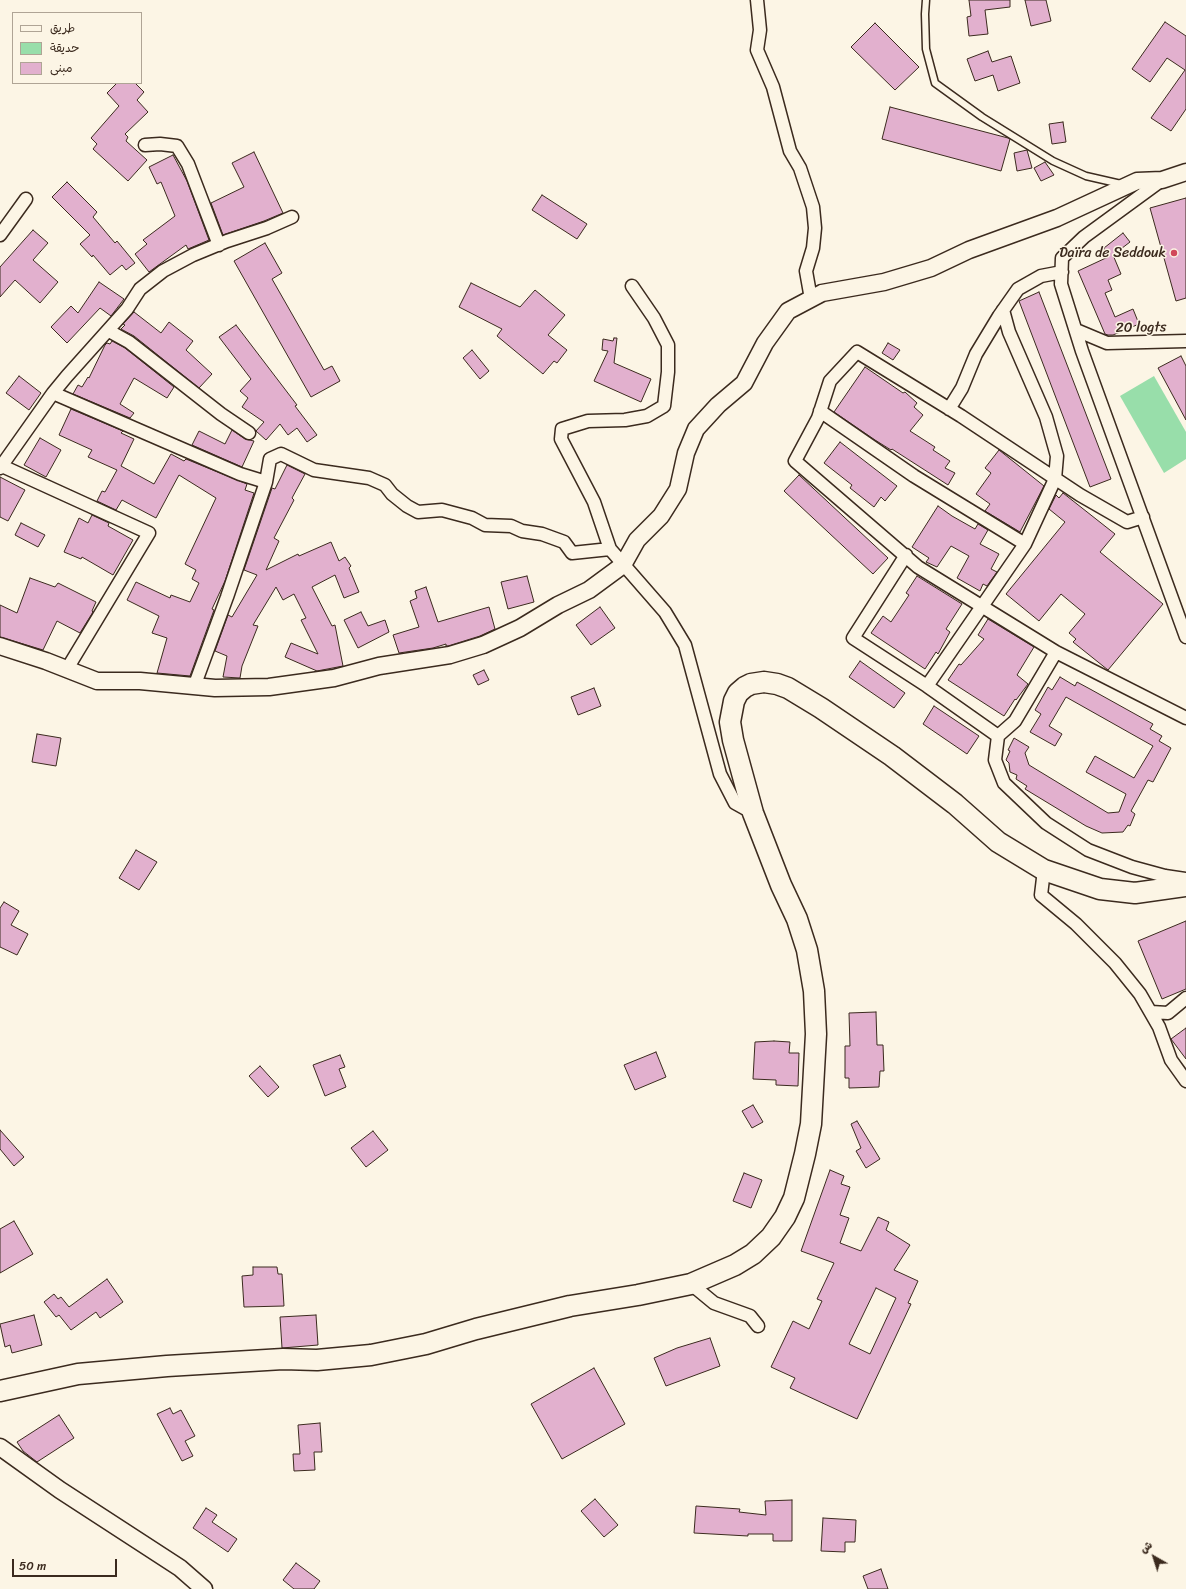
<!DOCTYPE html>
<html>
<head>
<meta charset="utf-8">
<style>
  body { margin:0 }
  #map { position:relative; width:1186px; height:1589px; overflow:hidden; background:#fcf5e5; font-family:Sriracha,"Playpen Sans Arabic",sans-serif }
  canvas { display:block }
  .legend { position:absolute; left:12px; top:12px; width:130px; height:72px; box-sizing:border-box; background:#fcf5e5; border:1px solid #afa495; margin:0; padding:5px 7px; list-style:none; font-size:12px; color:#3b2a1e }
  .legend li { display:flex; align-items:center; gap:8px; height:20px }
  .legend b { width:20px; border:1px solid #afa495 }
  .north { position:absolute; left:1134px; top:1537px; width:40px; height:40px; -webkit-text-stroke:3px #fcf5e5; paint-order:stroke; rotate:321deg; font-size:11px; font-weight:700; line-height:16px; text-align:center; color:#3b2a1e }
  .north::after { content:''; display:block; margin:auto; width:14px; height:18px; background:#3b2a1e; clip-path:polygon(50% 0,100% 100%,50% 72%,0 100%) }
  .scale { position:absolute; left:12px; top:1559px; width:105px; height:18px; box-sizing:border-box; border:2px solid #3b2a1e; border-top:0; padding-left:5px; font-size:12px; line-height:14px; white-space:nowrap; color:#3b2a1e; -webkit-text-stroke:3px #fcf5e5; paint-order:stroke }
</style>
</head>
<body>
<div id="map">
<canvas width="1186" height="1589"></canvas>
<ul class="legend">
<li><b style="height:5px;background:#fcf5e5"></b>طريق</li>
<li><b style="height:11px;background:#98deaa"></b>حديقة</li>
<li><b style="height:11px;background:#e2b0ce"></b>مبنى</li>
</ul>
<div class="north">ش</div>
<div class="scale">50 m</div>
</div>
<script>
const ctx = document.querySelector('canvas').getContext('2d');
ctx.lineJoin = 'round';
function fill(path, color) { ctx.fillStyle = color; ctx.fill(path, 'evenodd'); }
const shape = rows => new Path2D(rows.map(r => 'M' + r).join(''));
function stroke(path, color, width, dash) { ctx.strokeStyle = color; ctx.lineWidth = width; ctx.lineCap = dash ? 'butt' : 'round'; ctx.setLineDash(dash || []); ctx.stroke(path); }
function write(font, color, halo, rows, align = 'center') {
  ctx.font = font + ' Sriracha,sans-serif'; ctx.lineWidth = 3; ctx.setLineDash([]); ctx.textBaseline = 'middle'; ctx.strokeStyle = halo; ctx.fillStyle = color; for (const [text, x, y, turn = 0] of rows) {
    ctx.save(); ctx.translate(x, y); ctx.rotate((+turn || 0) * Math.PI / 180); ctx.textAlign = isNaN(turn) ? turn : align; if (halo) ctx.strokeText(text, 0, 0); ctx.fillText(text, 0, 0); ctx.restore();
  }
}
const green = shape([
  [1154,376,1186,432,1186,459,1164,473,1120,396]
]);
const building = shape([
  [969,0,1010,0,1010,7,985,10,988,34,969,36,967,17,971,16,969,0],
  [1025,0,1046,0,1051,21,1031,26,1025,0],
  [1165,22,1186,36,1186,109,1171,131,1151,118,1185,70,1167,58,1150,82,1132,69,1165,22],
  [875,23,919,67,895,90,851,47,875,23],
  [988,51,992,62,1011,56,1020,83,998,91,993,75,975,81,967,59,988,51],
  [117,83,135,83,144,92,137,100,148,112,125,134,128,137,126,141,147,160,128,181,93,149,97,144,91,138,119,106,107,93,117,83],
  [890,107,1008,138,1010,139,1001,171,882,139,890,107],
  [1063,122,1066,142,1052,144,1049,124,1063,122],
  [1027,150,1032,168,1017,171,1014,153,1027,150],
  [254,152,283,213,264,221,223,235,211,203,244,187,232,163,254,152],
  [173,155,187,181,209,240,188,249,186,245,149,272,135,254,147,244,143,240,175,216,161,182,157,184,149,167,173,155],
  [1045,162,1054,175,1041,181,1034,168,1045,162],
  [67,182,97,212,93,217,115,243,117,241,135,263,126,270,122,265,110,275,93,255,92,257,80,244,90,235,52,197,67,182],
  [542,195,587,224,577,239,532,210,542,195],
  [1186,198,1186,298,1176,301,1150,208,1186,198],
  [33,230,48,243,33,260,58,282,40,303,15,280,0,297,0,267,33,230],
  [1123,233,1130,242,1113,255,1121,274,1108,280,1112,290,1105,293,1115,317,1133,309,1139,324,1113,335,1108,335,1105,334,1078,271,1108,257,1104,248,1123,233],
  [265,243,282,273,272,279,324,370,332,366,340,381,311,397,234,261,265,243],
  [99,282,124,299,111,316,100,308,67,343,51,327,71,306,78,313,99,282],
  [471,283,520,307,535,290,565,315,548,335,567,350,557,363,554,361,543,374,497,336,502,329,459,307,471,283],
  [1039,292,1111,479,1090,487,1019,301,1039,292],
  [134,312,161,333,169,322,193,341,186,350,212,374,199,388,134,336,121,329,125,325,123,324,134,312],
  [236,325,297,405,295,406,317,435,307,442,297,428,288,435,280,424,266,440,256,431,264,422,242,407,248,398,240,391,251,379,219,337,236,325],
  [614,338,617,338,614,363,651,379,641,402,594,381,608,351,602,350,603,339,613,341,614,338],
  [112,341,125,348,174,387,167,398,134,378,120,404,134,413,130,418,73,394,78,385,82,387,88,377,89,378,105,345,107,343,110,344,112,341],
  [888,343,900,350,893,360,882,353,888,343],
  [472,350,489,371,480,379,463,358,472,350],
  [1181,356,1186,366,1186,420,1158,368,1181,356],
  [865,367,903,393,905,392,917,403,914,407,923,415,910,431,935,447,933,450,950,461,945,468,955,473,948,485,892,449,891,450,875,440,834,412,865,367],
  [19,376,41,393,29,410,6,393,19,376],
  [71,409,123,431,121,433,134,439,121,466,154,484,171,454,184,461,186,459,247,484,245,490,254,493,225,581,212,609,214,610,190,676,157,673,167,638,152,633,159,616,127,600,136,582,170,598,171,595,190,602,199,583,192,579,196,570,185,564,216,498,179,475,156,518,122,500,116,510,97,501,102,491,105,492,117,470,88,457,92,450,59,435,71,409],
  [232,430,245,439,254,441,242,467,192,445,199,431,225,444,232,430],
  [40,438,61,450,46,477,24,465,40,438],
  [840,442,897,486,885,501,881,497,874,507,850,488,852,485,824,463,840,442],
  [999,450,1044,486,1020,532,985,511,990,504,976,494,991,473,985,468,999,450],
  [287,465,305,474,292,498,294,500,274,538,279,541,266,570,298,554,299,556,331,542,339,561,345,557,351,566,349,568,359,592,344,598,335,575,312,587,332,626,335,625,343,666,317,671,285,657,291,643,318,654,301,620,306,618,294,594,283,600,276,587,253,625,258,626,242,666,240,678,223,677,227,656,215,651,228,615,232,617,257,575,244,570,272,488,275,489,287,465],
  [799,475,888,558,873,574,784,491,799,475],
  [0,477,25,490,8,521,0,517,0,477],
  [1063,493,1115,534,1100,552,1163,604,1108,670,1073,642,1076,639,1069,633,1085,614,1061,594,1039,621,1006,594,1065,522,1049,509,1056,495,1059,498,1063,493],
  [938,506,952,516,975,529,978,524,988,530,980,544,999,554,991,569,997,572,987,586,983,584,980,591,957,578,969,556,951,546,937,567,926,562,929,558,912,547,938,506],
  [92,515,109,523,108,526,133,540,113,575,82,557,81,559,64,552,79,518,88,523,92,515],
  [21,523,45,535,38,547,15,535,21,523],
  [527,576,534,602,508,609,501,582,527,576],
  [917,576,962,604,946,629,950,632,938,654,936,652,925,669,871,633,883,616,891,622,909,595,906,593,917,576],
  [30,578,55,587,58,583,96,602,92,611,93,612,80,633,57,621,43,650,0,637,0,605,17,613,30,578],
  [426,587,438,622,489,607,495,629,480,636,448,646,446,646,446,644,433,648,399,653,393,635,419,627,410,601,417,598,415,591,426,587],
  [600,607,615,628,591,645,576,625,600,607],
  [361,612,368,626,385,620,389,632,358,648,344,620,361,612],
  [988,619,1034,647,1017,675,1028,684,1016,700,1015,699,1004,716,948,680,959,664,961,665,984,639,978,635,988,619],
  [860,661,905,693,894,708,849,677,860,661],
  [484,670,489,680,478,685,473,675,484,670],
  [1060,677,1075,686,1077,682,1090,689,1153,724,1150,729,1162,736,1159,741,1171,748,1153,782,1148,780,1131,811,1135,814,1130,826,1128,825,1123,832,1102,833,1086,826,1025,789,1027,786,1016,779,1017,775,1010,772,1009,763,1006,760,1010,751,1008,750,1014,738,1029,747,1025,753,1029,765,1108,813,1119,812,1126,794,1086,772,1095,756,1134,778,1153,746,1066,697,1049,726,1062,734,1055,746,1030,732,1041,714,1035,710,1048,687,1052,690,1060,677],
  [594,688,601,706,578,715,571,697,594,688],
  [934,706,979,736,967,754,923,724,934,706],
  [37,734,61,738,56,766,32,762,37,734],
  [136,850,157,862,139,890,119,878,136,850],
  [4,902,19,911,11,925,28,934,17,955,0,947,0,908,4,902],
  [1186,921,1186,989,1162,999,1138,941,1186,921],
  [876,1012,877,1045,883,1045,884,1071,880,1071,879,1087,849,1088,849,1078,845,1078,845,1046,850,1046,849,1013,876,1012],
  [1186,1028,1186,1059,1171,1039,1186,1028],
  [774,1041,790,1042,789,1053,799,1053,798,1086,776,1085,776,1080,753,1079,755,1042,774,1041],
  [656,1052,666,1077,635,1090,624,1065,656,1052],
  [340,1055,345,1067,339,1069,346,1087,325,1096,313,1065,340,1055],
  [260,1066,279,1087,268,1097,249,1076,260,1066],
  [753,1105,763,1122,752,1128,742,1111,753,1105],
  [857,1121,880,1159,866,1168,856,1151,861,1148,851,1124,857,1121],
  [0,1130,24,1157,14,1166,0,1149,0,1130],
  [373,1131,388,1150,366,1167,351,1148,373,1131],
  [830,1170,844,1176,841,1184,850,1187,840,1215,849,1218,840,1243,861,1251,878,1217,889,1222,886,1230,910,1245,894,1270,918,1281,908,1303,911,1304,857,1419,790,1388,795,1378,771,1367,793,1321,809,1329,822,1301,817,1299,834,1263,801,1251,830,1170],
  [876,1288,896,1298,870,1354,849,1344,876,1288],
  [744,1173,762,1180,751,1208,733,1201,744,1173],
  [14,1221,33,1254,0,1273,0,1229,14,1221],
  [253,1267,277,1267,278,1274,282,1274,284,1306,244,1307,242,1276,253,1275,253,1267],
  [107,1279,123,1302,100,1318,96,1312,71,1330,59,1315,56,1317,44,1302,54,1294,58,1299,61,1297,69,1307,107,1279],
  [34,1315,42,1345,12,1353,10,1345,5,1347,0,1324,34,1315],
  [316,1315,318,1345,282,1348,280,1317,316,1315],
  [710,1338,720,1366,666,1386,654,1358,677,1348,710,1338],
  [594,1368,625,1424,562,1459,531,1404,594,1368],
  [170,1408,173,1414,181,1410,195,1436,185,1441,193,1456,182,1461,157,1414,170,1408],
  [59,1415,74,1438,37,1462,23,1451,17,1442,59,1415],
  [320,1423,322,1452,314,1452,315,1470,294,1471,293,1454,300,1454,298,1425,320,1423],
  [595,1499,618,1525,604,1537,581,1511,595,1499],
  [792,1500,792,1541,773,1541,773,1534,748,1534,748,1536,694,1533,696,1506,740,1509,739,1512,766,1515,765,1501,792,1500],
  [206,1508,217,1515,212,1522,237,1539,228,1552,193,1528,206,1508],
  [823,1518,856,1520,855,1542,845,1542,845,1552,821,1551,823,1518],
  [296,1563,320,1581,314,1589,294,1589,283,1580,296,1563],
  [881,1569,888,1589,868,1589,863,1576,881,1569]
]);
const service = shape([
  [926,0,925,14,926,49,935,83,982,117,1053,161,1086,176,1121,184]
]);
const minor = shape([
  [757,0,760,30,757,50,773,87,790,151,800,168,813,207,815,228,813,248,806,271,811,299],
  [145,145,160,144,177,146,188,164,219,245],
  [1162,180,1084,237,1062,258,1061,284,1082,351,1186,637],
  [0,235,26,199],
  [1076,330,1107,343,1186,341],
  [109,331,129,342,221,414,249,433],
  [53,393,240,474,266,482],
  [949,409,962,388,976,354,999,316,1018,289,1041,276,1062,272],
  [820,411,914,476,1025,544],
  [2,466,149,533,67,669],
  [0,468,53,393,67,376,127,309,140,289,163,271,193,255,227,241,267,228,292,217],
  [1143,517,1127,522,1080,495,961,416,857,352,830,381,818,418,795,461,918,567,1056,652,1186,718],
  [610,549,594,502,561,439,562,429,588,421,625,420,647,416,664,406,668,372,668,345,654,318,632,286],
  [906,555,853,638,927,686,998,736],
  [1056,652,1015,721,998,736,995,760,1004,783,1046,823,1088,850,1132,867,1165,876,1186,879],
  [927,686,1025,544,1055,479,1057,456,1046,417,1009,332,1003,310],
  [194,687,227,597,266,482,270,459,281,454,314,470,369,478,385,485,392,494,407,506,418,512,442,510,472,518,485,525,511,526,522,531,542,534,564,542,572,553,610,549,665,612,685,645,720,774,735,803,753,813],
  [1044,870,1041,895,1076,924,1115,963,1140,994,1159,1027,1171,1060,1186,1081],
  [1151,1012,1168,1013,1186,998],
  [691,1284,714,1303,750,1316,758,1326]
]);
const tertiary = shape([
  [0,646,46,661,97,681,140,681,215,688,269,687,334,678,379,666,450,655,483,645,520,628,558,605,589,590,623,565,637,540,661,516,678,489,686,453,696,429,718,405,744,383,765,343,788,311,822,293,884,282,931,268,969,250,1057,218,1137,181,1162,180,1186,172],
  [0,1447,60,1490,180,1568,204,1589]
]);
const primary = shape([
  [0,1391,78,1374,167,1366,283,1359,317,1360,371,1355,426,1344,476,1329,570,1306,638,1295,691,1284,735,1265,753,1254,771,1237,785,1217,794,1198,805,1154,811,1124,816,1034,814,991,807,950,797,919,781,885,753,813,733,740,730,722,734,701,738,693,745,687,751,684,764,682,777,684,788,688,821,708,892,756,955,804,998,842,1044,870,1100,889,1135,893,1186,886]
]);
const markers = [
  [1174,253,4,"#d1495b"]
];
const poiNames = [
  ["Daïra de Seddouk",1166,253]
];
const streetNames = [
  ["20 logts",1141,328,-1]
];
fill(green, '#98deaa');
fill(building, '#e2b0ce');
stroke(building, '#3b2a1e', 1);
stroke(service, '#3b2a1e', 9);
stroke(minor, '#3b2a1e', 15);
stroke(tertiary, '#3b2a1e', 19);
stroke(primary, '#3b2a1e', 23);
stroke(service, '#fcf5e5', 6);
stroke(minor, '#fcf5e5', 12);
stroke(tertiary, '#fcf5e5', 16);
stroke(primary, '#fcf5e5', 20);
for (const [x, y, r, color] of markers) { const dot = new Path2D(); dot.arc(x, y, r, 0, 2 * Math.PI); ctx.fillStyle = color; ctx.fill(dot); stroke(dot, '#fcf5e5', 1.5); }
write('14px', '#3b2a1e', '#fcf5e5', poiNames, 'right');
write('14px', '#3b2a1e', '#fcf5e5', streetNames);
</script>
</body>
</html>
